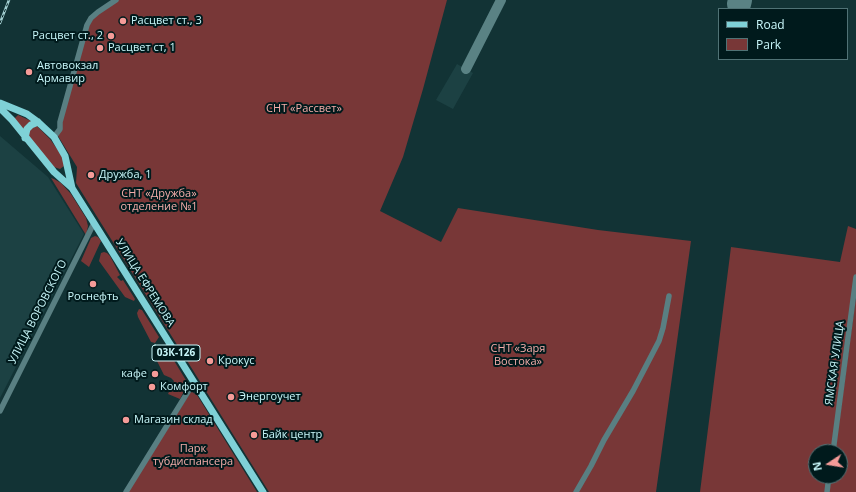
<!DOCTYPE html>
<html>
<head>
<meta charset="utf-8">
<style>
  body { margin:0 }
  #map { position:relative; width:856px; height:492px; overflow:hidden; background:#123335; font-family:"Open Sans",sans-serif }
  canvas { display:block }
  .legend { position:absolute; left:718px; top:8px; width:130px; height:52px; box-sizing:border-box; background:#001a1c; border:1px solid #507275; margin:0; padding:5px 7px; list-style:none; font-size:12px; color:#c8f7fa }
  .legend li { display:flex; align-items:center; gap:8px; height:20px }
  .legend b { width:20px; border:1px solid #507275 }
  .north { position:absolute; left:808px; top:444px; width:40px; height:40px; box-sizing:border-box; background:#001a1c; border:1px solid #507275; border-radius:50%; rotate:258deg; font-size:11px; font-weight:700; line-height:16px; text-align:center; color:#c8f7fa }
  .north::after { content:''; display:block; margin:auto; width:14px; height:18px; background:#f59b98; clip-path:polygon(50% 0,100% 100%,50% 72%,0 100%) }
</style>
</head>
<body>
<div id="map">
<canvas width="856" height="492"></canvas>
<ul class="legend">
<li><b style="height:5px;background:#7fd1d7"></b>Road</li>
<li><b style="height:11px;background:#783737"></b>Park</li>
</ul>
<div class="north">N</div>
</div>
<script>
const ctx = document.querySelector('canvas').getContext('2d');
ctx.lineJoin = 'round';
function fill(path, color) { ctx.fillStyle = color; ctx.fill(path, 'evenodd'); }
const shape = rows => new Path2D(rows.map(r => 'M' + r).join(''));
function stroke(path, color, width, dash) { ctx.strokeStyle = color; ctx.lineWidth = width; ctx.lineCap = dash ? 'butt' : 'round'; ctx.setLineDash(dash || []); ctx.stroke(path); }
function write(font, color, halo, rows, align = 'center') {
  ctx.font = font + ' "Open Sans",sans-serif'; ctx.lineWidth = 4; ctx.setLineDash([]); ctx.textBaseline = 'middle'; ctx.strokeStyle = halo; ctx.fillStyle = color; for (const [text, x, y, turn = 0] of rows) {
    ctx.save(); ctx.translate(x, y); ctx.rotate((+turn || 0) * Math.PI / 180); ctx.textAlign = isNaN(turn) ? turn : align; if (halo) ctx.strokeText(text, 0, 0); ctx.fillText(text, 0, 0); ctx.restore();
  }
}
const built = shape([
  [457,64,473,73,453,109,436,100],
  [0,136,48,177,84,234,0,398]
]);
const green = shape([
  [116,0,447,0,423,89,403,157,380,211,441,242,458,208,598,230,691,241,656,492,269,492,76,183,77,167,58,136,60,122,91,18],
  [18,115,31,121,31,123,23,131,14,119],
  [37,126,50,139,62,156,64,163,64,166,60,169,54,167,28,136,29,129],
  [51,178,54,179,61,183,71,194,86,218,88,226,86,235],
  [848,226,856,229,856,277,833,452,816,452,816,476,829,476,827,492,700,492,731,247,840,262],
  [95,236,98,237,101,241,89,267,81,261,91,238],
  [104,252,107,253,110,256,120,275,117,277,121,281,123,280,135,299,134,301,125,297,99,261,101,253],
  [856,296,856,492,829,492,832,476,840,476,840,452,835,452],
  [139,309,142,310,159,337,155,343,151,342,138,317,137,313],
  [167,353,170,354,187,382,186,387,180,399,168,394,174,381,171,378,164,375,157,361],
  [192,392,197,395,257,492,128,492,190,393]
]);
const taxiway = shape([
  [466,69,501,0]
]);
const runway = shape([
  [739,4,740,0]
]);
const minor = shape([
  [54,137,60,129,60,122,87,25,91,18,98,12,116,0],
  [0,411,94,223],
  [833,452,856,277],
  [126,492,194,382],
  [576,492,591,466,604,440,633,391,659,341,663,328,669,296],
  [827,492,829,476]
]);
const major = shape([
  [0,103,27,114,38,122,54,137,65,156,72,188,54,172,12,120,0,108],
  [25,138,27,129,31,125,38,122],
  [72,188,263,492]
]);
const rail = shape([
  [0,23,9,0]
]);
const markers = [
  [123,21,4,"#f59b98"],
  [111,36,4,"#f59b98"],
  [100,48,4,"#f59b98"],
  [29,72,4,"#f59b98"],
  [91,175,4,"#f59b98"],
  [93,284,4,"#f59b98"],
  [210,361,4,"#f59b98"],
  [155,374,4,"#f59b98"],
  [152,387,4,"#f59b98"],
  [231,397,4,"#f59b98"],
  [126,420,4,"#f59b98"],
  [254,435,4,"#f59b98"]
];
const shields = [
  [176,353,48]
];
const shieldNames = [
  ["03К-126",176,353]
];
const poiNames = [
  ["Расцвет ст., 3",131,21],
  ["Расцвет ст., 2",103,36,"right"],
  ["Расцвет ст, 1",108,48],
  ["Автовокзал",37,66],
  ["Армавир",37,79],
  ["Дружба, 1",99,175],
  ["Роснефть",93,297,"center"],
  ["Крокус",218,361],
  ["кафе",147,374,"right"],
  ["Комфорт",160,387],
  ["Энергоучет",239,397],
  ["Магазин склад",134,420],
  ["Байк центр",262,435]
];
const parkNames = [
  ["СНТ «Рассвет»",304,109],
  ["СНТ «Дружба»",159,194],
  ["отделение №1",159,207],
  ["СНТ «Заря",518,349],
  ["Востока»",518,362],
  ["Парк",193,449],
  ["тубдиспансера",193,462]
];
const streetNames = [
  ["УЛИЦА ЕФРЕМОВА",145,283,58],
  ["УЛИЦА ВОРОВСКОГО",38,312,-63],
  ["ЯМСКАЯ УЛИЦА",835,363,-82]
];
fill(built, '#1c4143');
fill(green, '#783737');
stroke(taxiway, '#5a8284', 10);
stroke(runway, '#5a8284', 24);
stroke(minor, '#597f82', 5.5);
stroke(major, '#7fd1d7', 7);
stroke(rail, '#a3d0d2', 2.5);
stroke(rail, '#001a1c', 1, [3]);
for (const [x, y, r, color] of markers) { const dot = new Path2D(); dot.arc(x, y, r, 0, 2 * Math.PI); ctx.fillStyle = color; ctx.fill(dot); stroke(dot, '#001a1c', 1.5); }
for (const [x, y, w] of shields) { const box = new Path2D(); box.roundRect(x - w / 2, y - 8, w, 16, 3); ctx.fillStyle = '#001a1c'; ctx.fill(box); stroke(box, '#c8f7fa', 1); }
write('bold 10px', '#c8f7fa', null, shieldNames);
write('11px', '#c8f7fa', '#001a1c', poiNames, 'left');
write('11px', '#f4adaa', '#001a1c', parkNames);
write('11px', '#c8f7fa', '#001a1c', streetNames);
</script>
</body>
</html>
